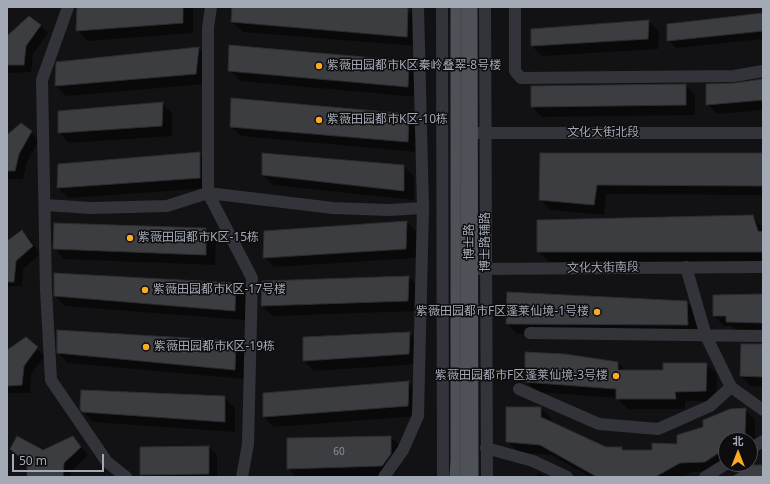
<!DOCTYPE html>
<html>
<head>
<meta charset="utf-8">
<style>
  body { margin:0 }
  #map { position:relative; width:770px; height:484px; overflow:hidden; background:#121214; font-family:"Noto Sans","Noto Sans SC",sans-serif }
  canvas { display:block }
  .frame { position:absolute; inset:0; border:8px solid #a3a9b5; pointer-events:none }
  .north { position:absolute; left:718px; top:432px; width:40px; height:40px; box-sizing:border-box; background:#0d0d0f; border:1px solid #494b51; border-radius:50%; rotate:0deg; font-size:11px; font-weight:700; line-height:16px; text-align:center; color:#a3a9b5 }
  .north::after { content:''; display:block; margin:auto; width:14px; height:18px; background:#f9ab26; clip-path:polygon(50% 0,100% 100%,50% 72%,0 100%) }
  .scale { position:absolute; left:12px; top:454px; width:92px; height:18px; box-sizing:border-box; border:2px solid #a3a9b5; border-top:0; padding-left:5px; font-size:12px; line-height:14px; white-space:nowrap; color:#a3a9b5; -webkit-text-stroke:3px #0d0d0f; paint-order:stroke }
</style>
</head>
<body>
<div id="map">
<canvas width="770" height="484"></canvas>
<div class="frame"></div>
<div class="north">北</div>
<div class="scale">50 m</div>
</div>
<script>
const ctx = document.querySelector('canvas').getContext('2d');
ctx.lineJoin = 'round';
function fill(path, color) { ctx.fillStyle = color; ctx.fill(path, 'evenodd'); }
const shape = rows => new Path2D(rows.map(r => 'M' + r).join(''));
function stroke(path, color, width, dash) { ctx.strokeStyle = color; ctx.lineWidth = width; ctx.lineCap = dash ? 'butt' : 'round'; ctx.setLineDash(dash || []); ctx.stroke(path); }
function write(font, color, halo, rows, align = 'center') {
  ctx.font = font + ' "Noto Sans","Noto Sans SC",sans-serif'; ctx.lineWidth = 3; ctx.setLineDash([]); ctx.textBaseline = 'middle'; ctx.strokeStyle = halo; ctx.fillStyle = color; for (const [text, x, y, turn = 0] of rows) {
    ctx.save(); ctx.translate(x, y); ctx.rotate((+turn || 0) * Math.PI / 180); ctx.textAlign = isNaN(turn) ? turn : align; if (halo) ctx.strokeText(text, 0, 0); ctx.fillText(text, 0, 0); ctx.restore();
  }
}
const shadow = shape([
  [78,7,193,7,193,33,88,41,77,31],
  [233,7,378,7,407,9,417,19,417,46,243,32,232,22],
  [763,14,763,39,676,48,668,40],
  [649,21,659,32,658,49,542,56,532,46],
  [40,25,48,33,33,54,31,72,7,73,7,34,9,35],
  [198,48,209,58,206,84,66,96,56,86,57,63],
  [409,62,419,73,418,97,240,81,230,70],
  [763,80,763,110,717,114,707,104,735,84],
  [685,85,695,95,695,115,542,117,532,107],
  [162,103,172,113,172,136,69,143,59,132],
  [408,115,419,125,417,152,241,136,231,126],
  [21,124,39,140,27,162,23,179,7,179,7,136],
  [200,153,210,163,210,188,69,198,58,188],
  [541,154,763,154,763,195,606,194,604,215,550,210,540,199],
  [404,166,414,176,414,200,273,185,263,175],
  [752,216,763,228,763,262,549,262,538,251],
  [407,222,417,232,416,258,274,267,264,257],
  [206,229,216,239,215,265,64,259,54,248],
  [22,231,30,239,40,254,23,269,22,286,7,286,7,242],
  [409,277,419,287,418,311,273,316,262,306],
  [236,284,246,294,245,320,65,306,55,296],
  [763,295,763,332,738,332,732,326,724,326,714,316],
  [686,302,697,312,697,335,517,334,507,323],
  [58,332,236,342,246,352,244,379,68,363,58,353],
  [409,333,419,343,418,364,314,371,304,361],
  [26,339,45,356,31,374,30,393,7,393,7,351],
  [742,345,763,345,763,387,751,386,741,376],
  [565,355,618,363,626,371,664,371,706,364,717,374,716,401,685,401,685,409,628,409,617,398,537,392,526,381],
  [409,382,419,392,418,416,274,427,264,417],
  [224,397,235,408,235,432,93,422,83,412],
  [540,408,551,418,551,422,606,448,622,448,625,451,653,451,678,445,704,428,745,409,755,420,755,445,750,449,750,440,726,440,726,464,716,471,691,472,683,477,591,477,551,455,518,452,507,441],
  [73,437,88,455,71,471,71,477,28,477,28,464,11,449,43,451],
  [391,437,401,447,401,465,393,476,296,477,288,468,288,439],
  [209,447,217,455,217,477,143,477,141,475,141,448],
  [538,473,547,477,536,477]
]);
const building = shape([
  [77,7,183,7,183,23,76,31,77,7],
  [232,7,392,7,408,8,407,37,231,22,232,7],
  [763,13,763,31,667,41,667,24,763,13],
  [29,16,41,25,26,46,24,65,7,65,7,36,29,16],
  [649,20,648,39,531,46,531,29,649,20],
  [229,45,409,61,408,87,228,71,229,45],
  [199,47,196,74,55,86,56,62,199,47],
  [763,79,763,100,706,105,706,84,735,83,763,79],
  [686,84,686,105,531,107,531,86,686,84],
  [231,98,409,114,408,142,230,127,231,98],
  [163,102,162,126,58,133,58,111,163,102],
  [21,123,32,131,19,154,15,171,7,171,7,135,21,123],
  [200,152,200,178,57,188,58,164,200,152],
  [262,153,404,165,404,191,262,175,262,153],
  [540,153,763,153,763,186,597,185,594,205,539,200,540,153],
  [753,215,758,231,763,232,763,252,537,252,537,220,753,215],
  [407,221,406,249,263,258,264,231,407,221],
  [54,223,206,228,206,255,53,249,54,223],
  [22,230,33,246,16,261,14,282,7,282,7,241,22,230],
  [54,273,236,283,235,311,54,296,54,273],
  [409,276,408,301,261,306,262,281,409,276],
  [507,292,687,301,688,325,506,324,507,292],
  [763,294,763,323,726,322,726,316,713,316,713,295,763,294],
  [57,330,236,341,235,370,57,353,57,330],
  [410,332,409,354,303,361,303,337,410,332],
  [26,337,38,347,24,366,22,385,7,386,7,350,26,337],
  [741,344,763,344,763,377,740,376,741,344],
  [525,352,565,354,618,362,618,370,663,370,663,363,707,363,706,391,675,392,676,399,616,399,616,389,525,382,525,352],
  [409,381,408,406,263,417,263,393,409,381],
  [81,390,225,396,225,422,82,412,80,409,81,390],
  [506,407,541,407,541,417,606,447,622,447,622,450,652,450,652,443,677,444,677,435,703,427,703,420,730,409,746,408,745,435,738,440,726,440,726,448,705,462,680,463,655,477,597,477,540,445,506,442,506,407],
  [17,436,43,450,73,436,81,447,64,463,63,477,27,477,27,463,10,449,17,436],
  [391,436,391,454,382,466,287,469,287,438,391,436],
  [209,446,209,474,140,475,140,447,209,446],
  [750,465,763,465,763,477,732,477,750,465]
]);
const minor = shape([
  [68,7,42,80,46,290,51,380,107,462,126,477],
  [211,7,208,28,208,193,252,278,248,444,242,477],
  [442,7,443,477],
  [485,7,487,477],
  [515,7,515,71,521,78,734,76,763,71],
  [478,133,763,133],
  [45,205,91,208,167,206,208,193,333,208,388,210,423,208],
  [686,267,706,336,731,387,763,410],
  [478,269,763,267],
  [530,333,763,336],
  [519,389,599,424,658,429,710,406,731,387],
  [486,448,533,461,567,477],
  [750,449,763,441],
  [384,477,403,450,418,416,423,208,418,7],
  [705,477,726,464]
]);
const major = shape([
  [470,7,471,477],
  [457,477,458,460,458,7]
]);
const tram = shape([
  [460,477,461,7]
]);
const markers = [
  [319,66,4,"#f9ab26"],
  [319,120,4,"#f9ab26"],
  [130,238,4,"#f9ab26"],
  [145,290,4,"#f9ab26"],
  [597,312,4,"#f9ab26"],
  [146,347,4,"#f9ab26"],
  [616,376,4,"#f9ab26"]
];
const numberNames = [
  ["60",339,452]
];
const poiNames = [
  ["紫薇田园都市K区秦岭叠翠-8号楼",327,66],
  ["紫薇田园都市K区-10栋",327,120],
  ["紫薇田园都市K区-15栋",138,238],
  ["紫薇田园都市K区-17号楼",153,290],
  ["紫薇田园都市F区蓬莱仙境-1号楼",589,312,"right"],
  ["紫薇田园都市K区-19栋",154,347],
  ["紫薇田园都市F区蓬莱仙境-3号楼",608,376,"right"]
];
const streetNames = [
  ["文化大街北段",603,133],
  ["博士路",470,242,-90],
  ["博士路辅路",486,242,-90],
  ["文化大街南段",603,268,-1]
];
fill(shadow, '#0007');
fill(building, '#3c3d41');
stroke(building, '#2c2c30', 1);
stroke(minor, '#333439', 12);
stroke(major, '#4f5158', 15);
stroke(tram, '#46484e', 1);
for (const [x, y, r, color] of markers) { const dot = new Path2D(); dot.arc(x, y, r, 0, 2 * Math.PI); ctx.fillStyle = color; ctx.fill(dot); stroke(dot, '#0d0d0f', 1.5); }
write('10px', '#898e98', null, numberNames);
write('12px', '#a3a9b5', '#0d0d0f', poiNames, 'left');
write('12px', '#a3a9b5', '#0d0d0f', streetNames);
</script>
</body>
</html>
